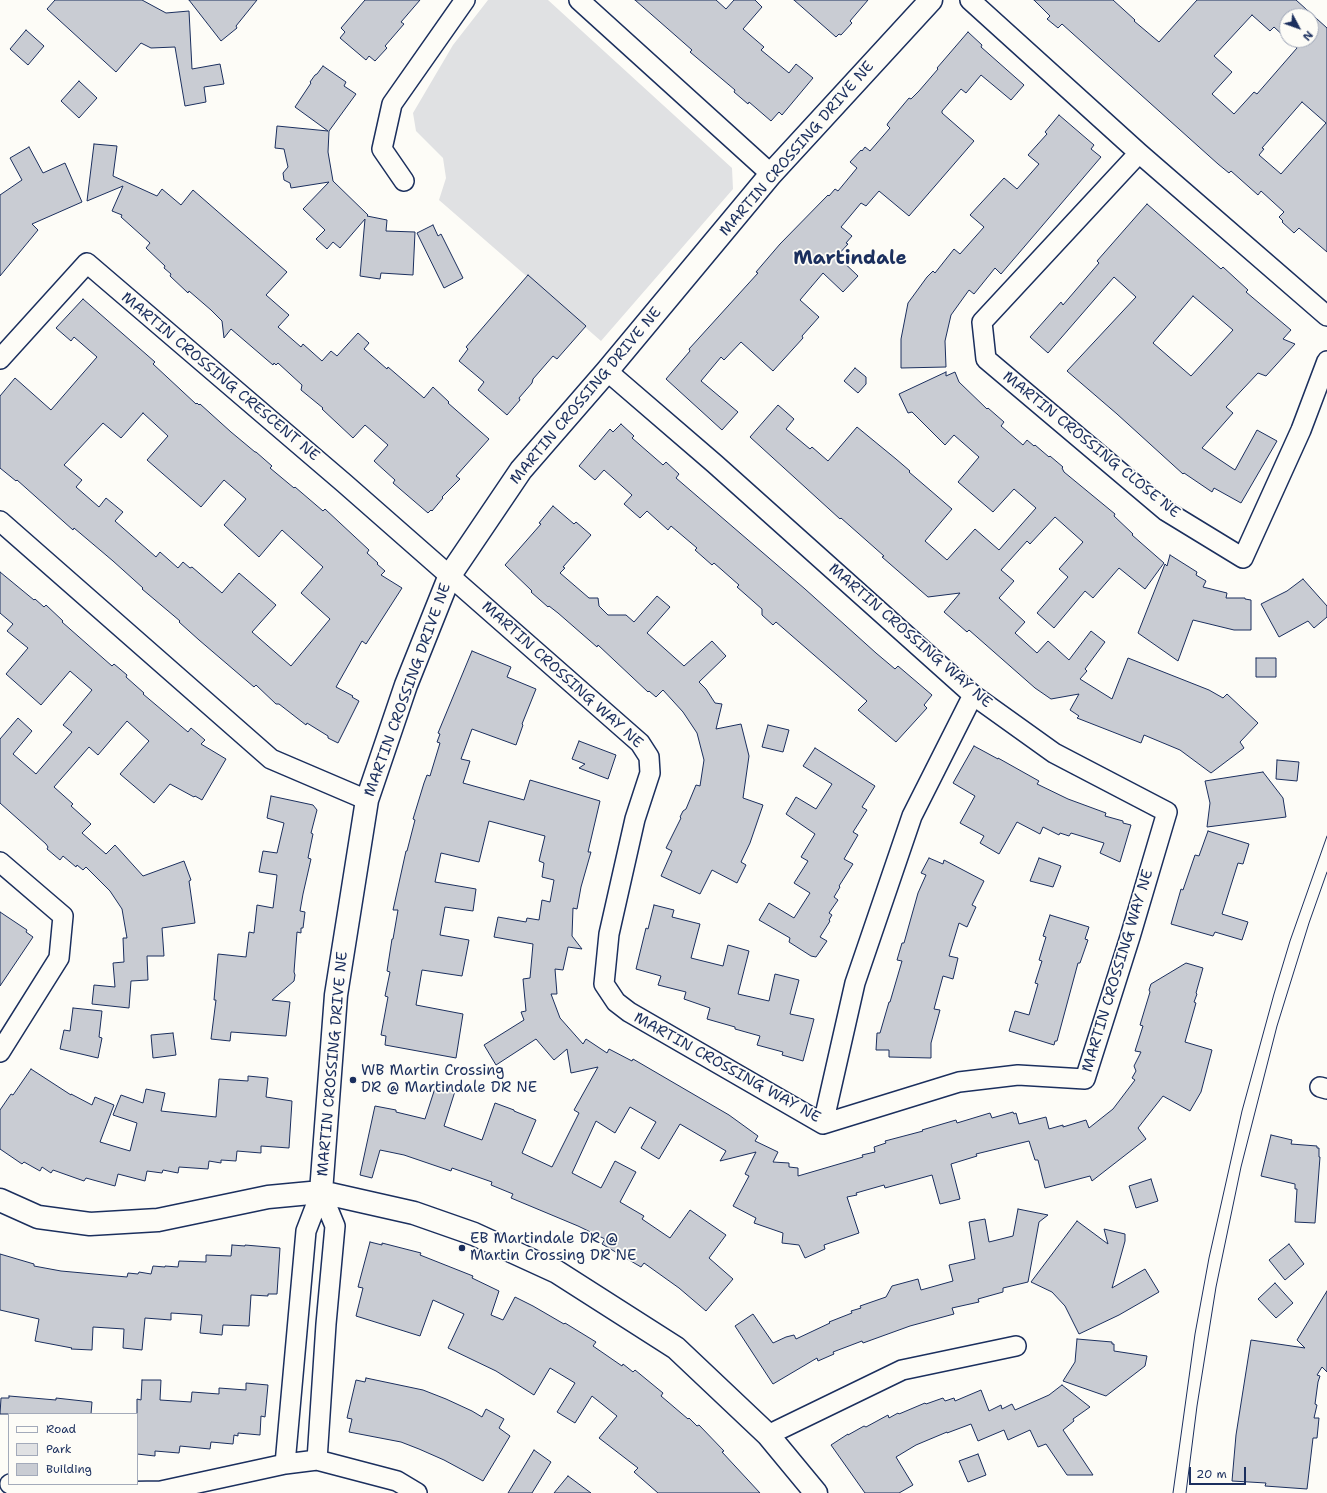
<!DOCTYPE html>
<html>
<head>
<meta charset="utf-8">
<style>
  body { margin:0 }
  #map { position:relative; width:1327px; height:1493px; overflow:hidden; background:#fdfcf7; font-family:"Shantell Sans",sans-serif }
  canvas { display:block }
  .legend { position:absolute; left:8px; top:1413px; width:130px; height:72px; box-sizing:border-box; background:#fdfcf7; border:1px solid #a3aaba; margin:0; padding:5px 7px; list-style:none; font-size:12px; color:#1b2f5e }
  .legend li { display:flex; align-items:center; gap:8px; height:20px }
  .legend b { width:20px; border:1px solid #a3aaba }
  .north { position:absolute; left:1279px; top:8px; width:40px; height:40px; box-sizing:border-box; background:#fdfcf7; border:1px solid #a3aaba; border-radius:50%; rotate:131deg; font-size:11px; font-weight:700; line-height:16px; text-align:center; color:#1b2f5e }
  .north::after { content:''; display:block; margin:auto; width:14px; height:18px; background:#1b2f5e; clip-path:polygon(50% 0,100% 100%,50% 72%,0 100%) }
  .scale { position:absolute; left:1189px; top:1467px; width:57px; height:18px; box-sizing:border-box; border:2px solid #1b2f5e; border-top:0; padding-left:5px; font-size:12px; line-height:14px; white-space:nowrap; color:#1b2f5e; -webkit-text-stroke:3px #fdfcf7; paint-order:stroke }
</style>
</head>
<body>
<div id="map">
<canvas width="1327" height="1493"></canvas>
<ul class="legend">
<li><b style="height:5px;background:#fdfcf7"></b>Road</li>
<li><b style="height:11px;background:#e0e1e3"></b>Park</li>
<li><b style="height:11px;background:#c9ccd3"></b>Building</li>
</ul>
<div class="north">N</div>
<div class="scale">20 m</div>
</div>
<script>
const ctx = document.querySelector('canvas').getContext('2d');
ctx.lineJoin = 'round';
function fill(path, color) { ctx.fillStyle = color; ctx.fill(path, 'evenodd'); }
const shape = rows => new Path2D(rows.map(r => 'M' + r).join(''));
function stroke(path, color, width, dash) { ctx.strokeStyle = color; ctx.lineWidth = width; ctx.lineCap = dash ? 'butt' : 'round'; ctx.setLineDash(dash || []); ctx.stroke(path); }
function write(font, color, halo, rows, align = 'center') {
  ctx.font = font + ' "Shantell Sans",sans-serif'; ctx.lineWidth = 3.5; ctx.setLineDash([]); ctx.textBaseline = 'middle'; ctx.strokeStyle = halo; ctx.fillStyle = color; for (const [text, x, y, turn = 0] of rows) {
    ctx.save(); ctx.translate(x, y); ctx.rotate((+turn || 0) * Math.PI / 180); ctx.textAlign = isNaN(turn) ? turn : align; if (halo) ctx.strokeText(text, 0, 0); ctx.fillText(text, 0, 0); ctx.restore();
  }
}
const green = shape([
  [488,0,548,0,732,168,733,189,601,341,439,200,446,178,443,158,416,131,413,113,453,45]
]);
const building = shape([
  [55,0,142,0,166,13,189,11,192,69,220,64,224,84,204,87,206,102,185,106,175,47,151,48,141,43,116,72,47,9,55,0],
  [189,0,257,0,236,26,237,28,221,41,189,0],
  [365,0,420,0,401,22,404,24,385,46,387,48,375,61,369,56,366,60,340,38,345,32,341,28,365,0],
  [635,0,716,0,726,9,734,0,755,0,762,7,743,29,764,47,761,50,789,73,796,64,813,78,782,115,779,112,771,121,749,102,748,104,734,92,735,90,690,52,692,50,635,0],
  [794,0,868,0,850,21,852,23,841,35,839,34,836,37,794,0],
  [1034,0,1113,0,1135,20,1134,21,1159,42,1197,0,1296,0,1327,28,1327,252,1299,228,1294,233,1282,222,1283,221,1279,217,1284,212,1261,191,1258,195,1231,171,1229,173,1218,164,1062,24,1058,28,1047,19,1050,16,1034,0],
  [1252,15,1270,31,1274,27,1287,39,1287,16,1311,16,1311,40,1288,40,1297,48,1257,94,1254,92,1234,114,1212,94,1232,72,1214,56,1252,15],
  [1302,102,1326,123,1281,174,1259,155,1264,149,1262,148,1302,102],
  [26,30,44,46,28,65,10,49,26,30],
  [968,32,982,45,981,47,1024,85,1011,100,981,75,966,93,961,89,942,111,942,113,974,141,909,216,879,191,866,206,861,203,841,227,852,236,846,243,848,244,837,256,858,276,843,292,823,273,800,300,819,317,802,336,803,338,773,371,741,342,724,360,721,357,701,381,738,412,722,430,666,379,690,351,689,349,758,273,756,272,780,244,828,195,829,196,835,189,838,191,857,168,850,162,861,150,862,151,865,147,870,151,890,128,887,125,888,123,909,98,911,99,919,91,938,69,937,68,968,32],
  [323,66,346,82,344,86,356,94,329,131,328,152,333,181,368,215,367,216,387,220,386,231,415,232,413,275,381,273,380,279,360,276,365,219,340,248,333,242,327,249,316,239,325,230,303,209,329,182,291,188,290,183,284,180,283,173,288,167,284,149,275,148,277,126,328,131,295,107,311,83,310,82,315,75,317,74,323,66],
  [79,81,97,98,79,118,61,101,79,81],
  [1059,115,1094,145,1091,149,1101,157,1001,274,995,268,974,294,969,290,951,315,945,341,946,367,901,368,901,339,908,303,927,277,933,271,935,273,954,249,960,254,984,227,970,215,1004,178,1017,189,1039,164,1028,155,1047,134,1045,132,1059,115],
  [94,144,117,146,113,176,157,196,162,189,181,205,193,190,287,272,266,295,289,315,278,327,301,347,303,344,322,361,331,351,337,356,358,333,369,343,364,349,387,369,388,367,424,398,433,387,449,402,448,403,489,439,456,476,460,479,442,497,443,498,432,511,431,510,428,513,393,483,395,480,374,461,388,445,365,425,353,438,322,409,323,408,301,390,302,385,278,363,276,365,274,363,273,365,231,329,224,338,222,321,211,310,189,291,188,293,170,276,171,274,164,268,165,266,146,248,150,243,121,217,122,215,112,211,123,186,87,201,94,144],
  [29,147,43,173,65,163,82,202,32,224,38,230,0,276,0,195,22,180,10,158,29,147],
  [1147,204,1221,269,1223,267,1248,290,1246,292,1291,330,1283,339,1295,344,1266,376,1258,373,1226,407,1233,413,1202,448,1235,470,1257,430,1277,441,1241,503,1214,488,1212,492,1184,473,1183,474,1117,414,1067,371,1136,297,1114,277,1048,353,1030,337,1061,302,1063,305,1099,263,1097,261,1147,204],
  [1193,296,1233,330,1191,376,1153,343,1193,296],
  [433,225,438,236,441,234,463,278,444,288,417,233,433,225],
  [528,275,586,326,557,359,553,356,533,379,532,383,519,398,520,400,507,415,478,390,484,382,459,361,468,349,466,347,528,275],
  [83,299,155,362,153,364,196,404,197,403,199,405,200,404,231,432,255,452,256,452,272,466,270,468,294,488,295,487,323,511,325,509,369,550,367,553,378,563,377,564,385,571,381,575,402,588,366,644,362,641,336,687,353,696,352,697,359,701,338,743,328,738,328,736,307,723,306,725,279,704,276,704,256,685,254,687,199,640,179,622,180,621,142,589,143,588,113,561,74,528,73,530,17,480,16,481,0,468,0,396,15,378,51,410,97,357,74,337,71,341,56,328,83,299],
  [143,413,168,436,147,460,201,507,224,480,246,499,224,525,259,557,282,530,323,567,301,593,330,619,291,666,252,632,276,605,239,573,222,593,192,567,190,568,183,562,178,568,160,552,156,557,115,521,123,512,106,498,99,507,76,487,82,480,64,465,103,423,121,438,143,413],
  [855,368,866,377,866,384,858,393,844,381,855,368],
  [946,372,946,376,955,372,959,382,987,409,988,408,1004,422,1001,426,1023,445,1027,440,1034,446,1035,445,1049,457,1050,456,1063,467,1062,468,1064,472,1115,514,1114,516,1133,534,1132,535,1164,563,1145,589,1119,568,1093,598,1085,591,1054,628,1037,613,1068,577,1059,569,1083,542,1055,517,1030,544,1027,541,1001,570,1014,581,999,598,1025,622,1015,633,1037,653,1048,641,1069,660,1091,631,1105,642,1085,669,1087,671,1080,679,1112,699,1128,658,1209,690,1223,698,1227,694,1258,723,1240,742,1244,748,1211,773,1180,750,1144,735,1141,743,1077,718,1079,716,1070,710,1079,694,1051,699,1035,688,969,630,967,632,944,612,960,593,928,597,882,557,884,556,841,518,840,519,750,437,778,405,794,419,786,429,810,449,812,447,828,461,857,427,896,459,910,471,909,472,952,509,925,541,947,560,975,529,999,550,1036,508,1014,489,993,512,958,482,979,457,954,435,945,445,912,412,908,413,899,394,946,372],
  [621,424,634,436,632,438,663,465,666,462,679,474,676,478,805,589,876,653,895,669,898,666,932,695,924,705,927,708,896,742,858,710,867,701,776,622,773,625,762,615,762,609,737,587,739,585,714,563,712,565,695,550,697,548,671,526,668,530,647,511,640,518,624,504,632,495,604,470,595,480,579,466,610,429,613,432,621,424],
  [553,506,574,524,576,522,591,535,563,567,565,568,560,573,589,598,598,598,599,606,608,615,626,615,634,622,657,596,670,607,647,633,684,666,712,641,726,656,699,682,706,689,715,703,722,704,716,729,741,724,749,756,743,798,763,805,750,843,741,862,746,865,737,883,712,870,700,894,661,876,672,851,666,848,681,818,680,817,683,811,686,809,696,785,700,786,704,760,697,733,683,712,663,690,656,697,649,691,648,692,598,645,597,647,558,613,549,606,548,607,531,592,532,591,505,565,541,524,539,523,553,506],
  [1170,555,1197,572,1196,575,1206,581,1203,587,1227,593,1226,598,1245,598,1245,599,1251,600,1251,630,1234,630,1193,620,1178,661,1138,633,1165,564,1167,566,1170,555],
  [0,572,34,600,35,599,44,607,46,605,63,621,62,622,112,666,114,664,127,675,126,677,144,693,143,694,188,732,191,728,205,740,201,744,226,759,202,800,195,796,194,797,170,784,154,803,120,774,149,741,127,721,98,755,89,747,54,787,73,804,71,806,91,824,82,833,106,854,115,845,143,876,184,861,191,880,189,881,195,923,162,928,164,956,147,956,148,980,131,981,129,1008,92,1004,94,985,115,987,113,963,124,962,123,938,127,938,122,909,110,891,86,867,83,870,77,865,76,867,63,856,60,860,47,849,48,847,46,844,0,803,0,739,18,718,32,731,13,754,36,774,72,732,63,725,92,690,70,671,41,705,6,674,28,648,7,631,13,624,0,613,0,572],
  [1303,579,1327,606,1327,617,1314,628,1308,621,1279,637,1261,604,1287,591,1303,579],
  [472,651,511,667,507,677,536,689,522,724,523,725,516,745,472,729,461,759,470,761,463,783,524,800,530,780,600,801,588,852,591,852,581,887,577,909,573,908,572,936,582,949,568,947,563,970,555,969,557,994,551,994,560,1018,583,1044,586,1039,607,1053,609,1049,632,1061,633,1059,729,1115,758,1136,755,1141,778,1152,773,1162,789,1163,789,1167,798,1168,798,1176,863,1157,862,1155,875,1152,874,1147,886,1143,885,1141,923,1131,922,1130,956,1120,957,1123,990,1113,992,1118,1013,1112,1014,1114,1016,1113,1019,1124,1046,1117,1049,1129,1063,1125,1063,1127,1086,1120,1089,1128,1113,1109,1135,1080,1132,1078,1136,1071,1134,1066,1141,1052,1135,1051,1143,1026,1140,1025,1150,992,1149,990,1151,984,1186,963,1203,968,1196,993,1197,994,1194,1002,1196,1003,1185,1042,1212,1050,1201,1092,1190,1111,1163,1096,1138,1128,1146,1139,1092,1181,1090,1176,1045,1188,1038,1160,1035,1160,1029,1141,976,1154,977,1156,951,1164,960,1199,940,1204,932,1175,885,1188,884,1185,856,1193,857,1195,847,1197,859,1233,824,1245,825,1249,805,1258,799,1245,782,1243,783,1233,754,1223,756,1218,733,1206,749,1176,745,1174,756,1152,720,1161,726,1151,680,1124,659,1159,641,1148,656,1122,630,1107,615,1133,596,1121,572,1173,601,1188,615,1161,636,1172,620,1202,644,1216,642,1219,670,1238,690,1210,726,1235,709,1258,733,1279,706,1311,679,1288,644,1263,641,1267,602,1244,605,1239,578,1226,511,1198,513,1194,491,1185,492,1182,452,1168,451,1171,404,1155,380,1150,372,1178,360,1175,375,1106,396,1110,396,1112,425,1119,437,1082,456,1088,444,1126,482,1140,495,1103,514,1110,514,1111,536,1120,522,1153,552,1167,579,1113,574,1110,598,1067,571,1073,567,1049,554,1060,536,1039,496,1065,484,1045,524,1020,521,1012,526,1011,523,979,530,978,533,944,494,937,498,917,526,922,527,918,539,920,542,900,550,902,554,880,542,877,544,863,539,861,545,836,489,821,479,862,441,853,435,882,476,889,473,911,445,907,440,935,469,940,462,976,422,970,416,1005,463,1014,456,1058,385,1045,386,1036,381,1035,388,997,385,996,390,972,387,971,392,939,393,939,398,910,393,910,406,851,407,851,415,820,413,819,424,783,427,775,430,776,440,743,437,742,440,734,438,733,472,651],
  [1256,658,1276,658,1276,677,1256,677,1256,658],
  [768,725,789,730,783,752,762,747,768,725],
  [579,741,616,755,608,779,579,768,585,764,572,759,579,741],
  [974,746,998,759,998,758,1039,781,1037,784,1068,799,1106,813,1105,816,1123,821,1123,823,1131,825,1120,862,1100,853,1104,843,1071,833,1069,836,1060,833,1059,835,1043,827,1040,834,1017,822,999,854,980,843,984,836,960,823,975,796,953,783,974,746],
  [815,748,875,786,862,807,867,810,853,832,858,835,844,859,853,864,839,886,840,887,834,897,838,900,829,913,832,915,829,920,830,921,820,937,827,941,816,957,811,956,789,942,790,938,759,920,769,903,794,918,810,893,794,883,808,861,801,857,815,834,786,814,796,797,816,809,832,784,803,766,815,748],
  [1277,760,1299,762,1297,781,1276,779,1277,760],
  [1263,772,1283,798,1286,817,1207,827,1210,803,1205,781,1263,772],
  [271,796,313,805,317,810,311,833,313,834,308,858,311,859,303,894,300,911,305,912,303,928,301,928,301,933,297,932,294,972,295,975,294,981,272,1000,290,1002,286,1036,231,1032,230,1041,211,1039,216,1000,214,1000,218,954,246,957,249,932,254,933,257,905,273,908,277,875,259,872,263,851,277,853,284,823,267,818,271,796],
  [1208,831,1249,844,1243,864,1238,863,1222,914,1248,922,1242,940,1215,932,1213,936,1171,924,1181,889,1183,890,1195,855,1199,856,1208,831],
  [929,858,943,864,944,860,984,881,972,905,976,907,967,927,959,923,949,956,958,958,953,979,943,976,934,1009,940,1010,931,1043,931,1058,889,1057,889,1050,876,1050,877,1033,880,1033,889,1002,890,1002,902,961,897,960,902,943,904,943,918,893,926,875,921,873,929,858],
  [1039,858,1061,866,1053,887,1030,881,1039,858],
  [654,905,674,910,672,917,700,924,691,958,723,966,728,945,749,951,738,994,769,1001,775,974,799,980,790,1014,814,1019,803,1061,782,1055,783,1052,757,1045,760,1036,735,1029,735,1027,707,1019,710,1008,684,999,686,992,658,985,661,976,636,969,646,928,648,929,654,905],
  [0,912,27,930,26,932,33,937,0,986,0,912],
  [1050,915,1089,927,1085,939,1088,940,1080,963,1078,963,1057,1041,1055,1041,1054,1045,1009,1031,1015,1011,1029,1015,1038,984,1035,983,1042,961,1039,960,1046,937,1043,936,1050,915],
  [73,1008,102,1011,99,1037,102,1038,98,1058,60,1049,64,1030,70,1031,73,1008],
  [173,1033,176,1055,153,1058,151,1035,173,1033],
  [31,1069,71,1095,71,1094,92,1105,95,1097,114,1105,100,1142,130,1151,137,1123,113,1115,121,1095,143,1103,146,1089,165,1093,161,1111,216,1117,219,1079,248,1081,248,1076,268,1078,266,1097,292,1101,289,1148,261,1146,261,1153,237,1151,236,1161,221,1160,221,1163,209,1161,208,1169,179,1167,178,1173,163,1170,162,1173,147,1171,145,1181,118,1174,115,1186,86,1178,84,1181,53,1170,51,1173,42,1167,40,1171,24,1162,22,1164,0,1149,0,1110,11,1094,13,1095,31,1069],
  [1271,1135,1292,1140,1291,1144,1317,1146,1317,1148,1319,1148,1319,1157,1320,1157,1315,1223,1295,1222,1297,1189,1295,1189,1295,1184,1261,1176,1271,1135],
  [1151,1179,1158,1201,1136,1208,1129,1186,1151,1179],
  [1018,1209,1048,1215,1039,1222,1028,1282,1003,1288,1003,1292,978,1299,979,1302,952,1308,954,1314,910,1326,863,1343,862,1341,833,1352,834,1354,818,1361,817,1358,773,1384,735,1326,753,1314,773,1343,786,1337,794,1335,796,1339,830,1323,829,1322,852,1313,851,1311,861,1308,860,1306,886,1297,892,1286,918,1279,921,1290,953,1281,949,1265,975,1259,969,1222,985,1219,989,1242,1013,1236,1018,1209],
  [1077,1221,1108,1244,1104,1229,1125,1234,1125,1241,1112,1288,1145,1269,1159,1292,1119,1315,1079,1334,1065,1306,1052,1292,1031,1282,1077,1221],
  [370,1242,382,1245,382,1243,421,1253,420,1255,473,1276,472,1278,499,1291,491,1315,503,1320,515,1297,533,1306,564,1324,565,1323,596,1342,593,1346,622,1366,623,1364,633,1372,635,1370,663,1393,661,1396,688,1419,689,1418,697,1426,699,1425,724,1451,722,1452,760,1493,658,1493,634,1472,638,1468,599,1438,617,1416,592,1396,575,1423,557,1412,575,1383,550,1368,534,1395,496,1371,448,1348,464,1314,433,1300,420,1336,356,1316,363,1288,358,1287,370,1242],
  [1289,1244,1304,1264,1285,1280,1269,1260,1289,1244],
  [232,1245,245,1246,245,1245,280,1248,277,1294,268,1294,268,1296,251,1295,249,1326,223,1325,222,1335,200,1333,202,1315,171,1313,171,1320,145,1318,142,1350,123,1348,124,1329,93,1327,92,1350,71,1349,72,1348,35,1341,39,1319,0,1310,0,1254,34,1264,34,1266,61,1271,127,1277,128,1273,138,1274,139,1272,151,1274,153,1266,165,1267,165,1266,178,1267,179,1261,206,1262,206,1255,231,1256,232,1245],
  [1275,1283,1293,1303,1276,1318,1258,1299,1275,1283],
  [1327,1291,1327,1372,1322,1367,1317,1375,1320,1376,1318,1382,1315,1404,1317,1405,1314,1418,1319,1418,1317,1438,1313,1438,1307,1489,1265,1486,1266,1483,1232,1481,1236,1435,1251,1340,1305,1348,1297,1340,1327,1291],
  [1077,1339,1112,1342,1112,1344,1114,1344,1114,1351,1147,1356,1145,1366,1106,1396,1063,1381,1075,1362,1077,1339],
  [366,1378,423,1390,446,1399,472,1411,482,1417,486,1409,504,1419,499,1428,510,1436,483,1481,444,1460,419,1449,401,1442,349,1432,352,1419,347,1418,356,1380,365,1382,366,1378],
  [142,1380,161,1380,160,1400,191,1402,192,1392,219,1394,219,1388,246,1390,246,1383,268,1385,265,1417,261,1416,260,1435,238,1433,238,1436,234,1435,233,1444,211,1442,210,1449,180,1446,179,1453,155,1451,155,1456,137,1454,137,1399,141,1400,142,1380],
  [1062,1385,1090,1407,1073,1419,1074,1421,1063,1430,1093,1475,1067,1475,1046,1444,1038,1447,1030,1430,1008,1440,1004,1430,978,1441,971,1424,947,1433,947,1432,916,1445,896,1457,913,1485,899,1493,865,1493,831,1445,848,1434,848,1435,864,1426,866,1427,888,1415,889,1418,898,1413,899,1414,925,1403,926,1404,943,1398,945,1401,954,1398,955,1401,981,1390,989,1411,1001,1405,1002,1409,1012,1404,1015,1410,1049,1395,1062,1385],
  [9,1396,56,1400,56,1398,92,1402,91,1414,0,1414,1,1398,9,1398,9,1396],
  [534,1450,551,1462,532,1493,508,1493,534,1450],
  [978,1454,986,1475,968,1482,959,1461,978,1454],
  [568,1476,591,1493,554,1493,568,1476]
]);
const minor = shape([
  [579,0,771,174],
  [970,0,1139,153,1327,316],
  [1139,153,982,322,986,359,1166,511,1243,558,1301,430,1327,361],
  [404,181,382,149,392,104,465,0],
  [0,359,87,263,344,483,640,743,649,757,650,773,635,819,609,934,604,984,616,1002,629,1012,823,1124,959,1082,1018,1075,1085,1079,1130,937,1167,812,1054,753,973,695,715,464,607,371],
  [0,521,271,759,367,800],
  [0,862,63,916,59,958,0,1052],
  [1320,1087,1327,1089],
  [823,1124,855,983,912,816,973,695],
  [768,1435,902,1370,1016,1346],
  [317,1460,326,1324,335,1226,321,1192],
  [285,1464,306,1231,321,1192],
  [10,1484,48,1493,161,1491,285,1464,317,1460,397,1481,417,1493]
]);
const tertiary = shape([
  [321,1192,336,995,367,800,406,685,450,575,521,470,607,371,771,174,931,0],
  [0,1200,38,1217,90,1224,158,1220,268,1197,321,1192,414,1213,474,1234,557,1272,676,1348,768,1435,816,1493]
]);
const tram = shape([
  [1173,1493,1195,1334,1209,1258,1242,1111,1274,994,1290,941,1327,836],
  [1186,1493,1197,1406,1216,1287,1241,1167,1277,1026,1309,923,1327,872]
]);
const markers = [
  [353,1080,4,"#1b2f5e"],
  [462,1248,4,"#1b2f5e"]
];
const streetNames = [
  ["MARTIN CROSSING DRIVE NE",797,149,-49],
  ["MARTIN CROSSING CRESCENT NE",220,377,40],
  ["MARTIN CROSSING DRIVE NE",586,396,-50],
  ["MARTIN CROSSING CLOSE NE",1091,445,39],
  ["MARTIN CROSSING WAY NE",910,636,41],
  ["MARTIN CROSSING WAY NE",562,675,42],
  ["MARTIN CROSSING DRIVE NE",408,690,-70],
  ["MARTIN CROSSING WAY NE",1118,971,-73],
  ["MARTIN CROSSING DRIVE NE",333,1064,-85],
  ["MARTIN CROSSING WAY NE",727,1068,29]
];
const poiNames = [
  ["WB Martin Crossing",361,1071],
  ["DR @ Martindale DR NE",361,1088],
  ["EB Martindale DR @",470,1239],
  ["Martin Crossing DR NE",470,1256]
];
const districtNames = [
  ["Martindale",850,259]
];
fill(green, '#e0e1e3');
fill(building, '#c9ccd3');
stroke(building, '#1b2f5e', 1);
stroke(minor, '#1b2f5e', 22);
stroke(tertiary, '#1b2f5e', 25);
stroke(minor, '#fdfcf7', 19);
stroke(tertiary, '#fdfcf7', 22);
stroke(tram, '#1b2f5e', 1);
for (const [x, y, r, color] of markers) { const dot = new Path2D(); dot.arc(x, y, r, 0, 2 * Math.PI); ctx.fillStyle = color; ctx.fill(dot); stroke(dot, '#fdfcf7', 1.5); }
write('15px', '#1b2f5e', '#fdfcf7', streetNames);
write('15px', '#1b2f5e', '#fdfcf7', poiNames, 'left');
write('bold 19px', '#1b2f5e', '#fdfcf7', districtNames);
</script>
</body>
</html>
